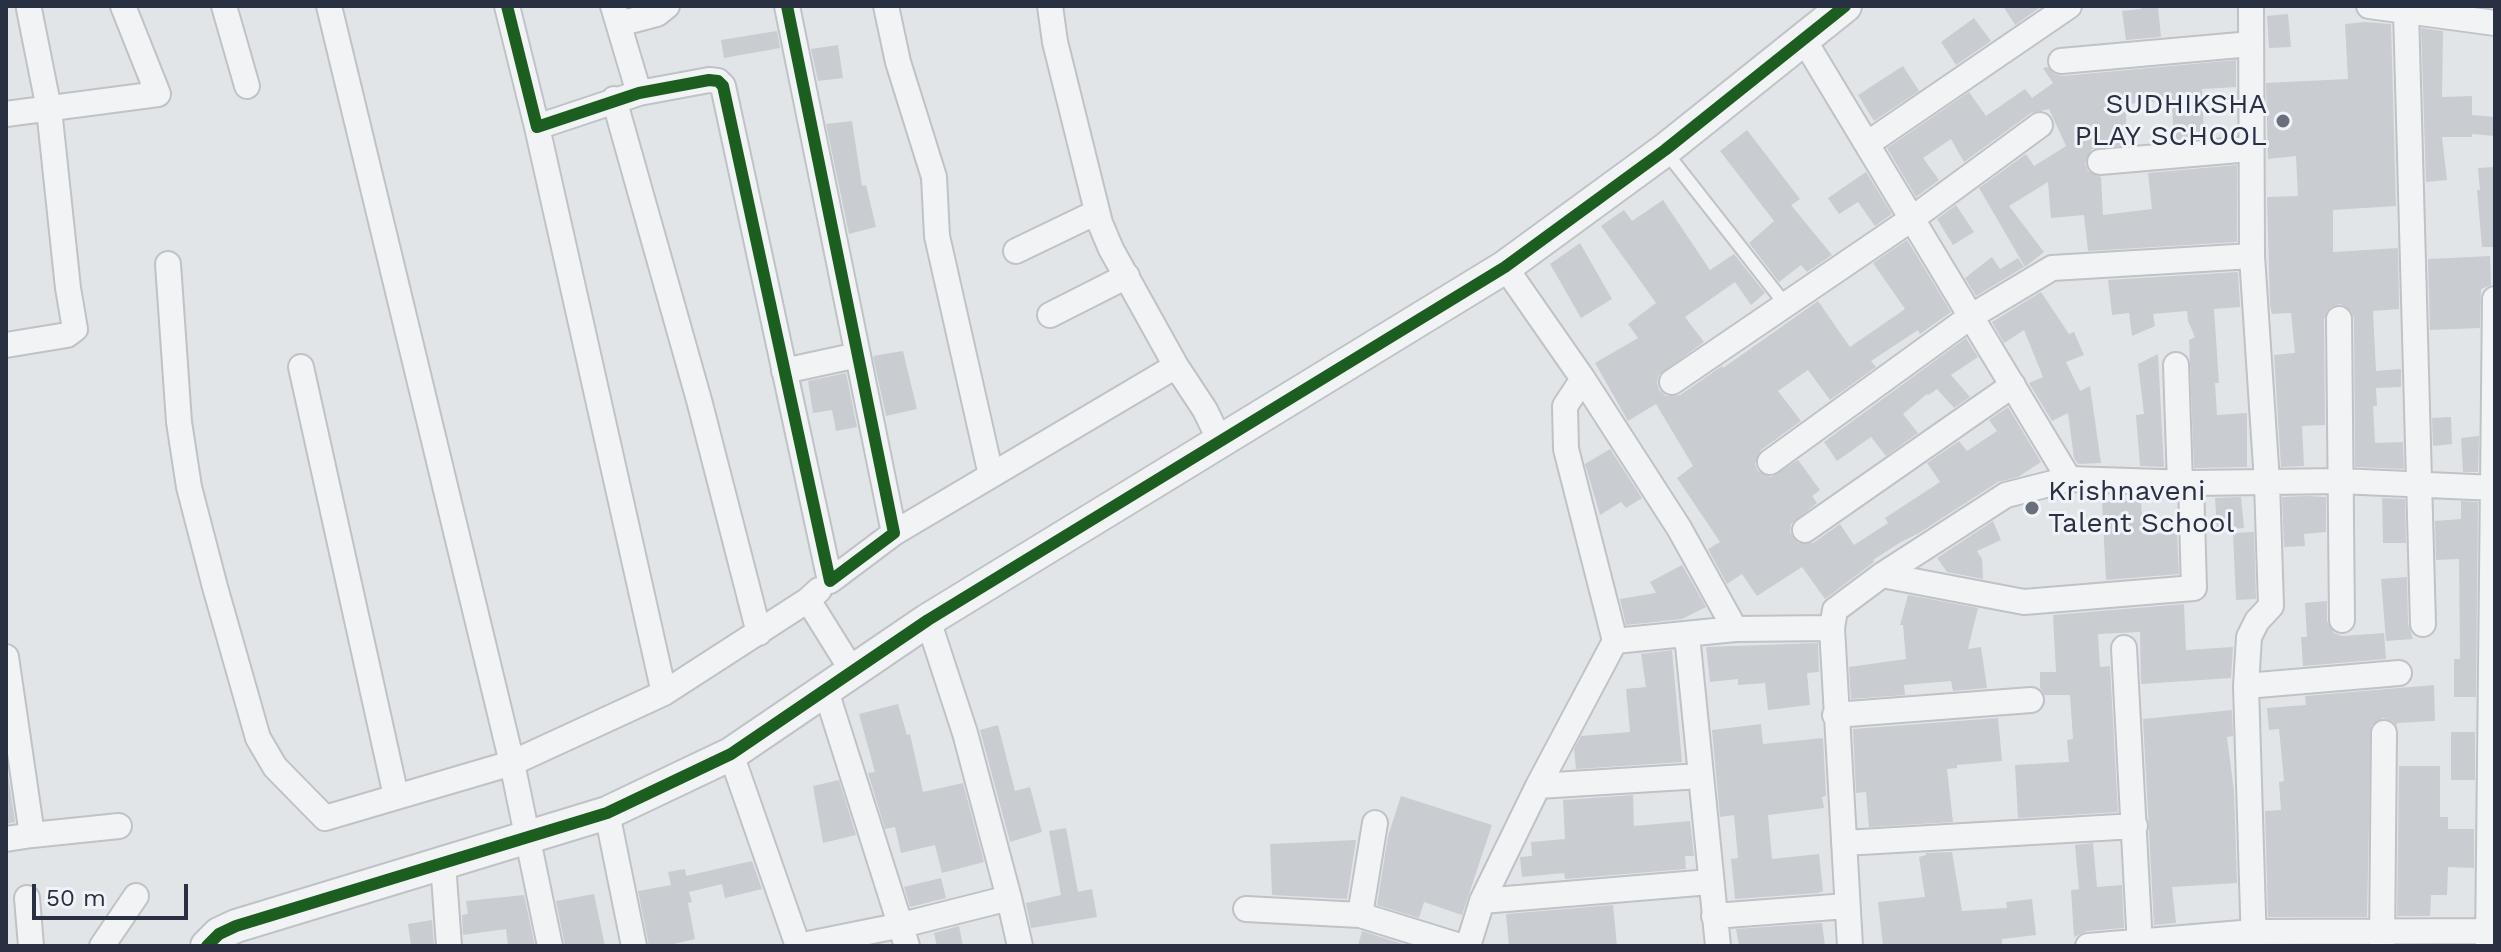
<!DOCTYPE html>
<html>
<head>
<meta charset="utf-8">
<style>
  body { margin:0 }
  #map { position:relative; width:2501px; height:952px; overflow:hidden; background:#e2e5e8; font-family:"Work Sans",sans-serif }
  canvas { display:block }
  .frame { position:absolute; inset:0; border:8px solid #283042; pointer-events:none }
  .scale { position:absolute; left:32px; top:884px; width:156px; height:36px; box-sizing:border-box; border:4px solid #283042; border-top:0; padding-left:10px; font-size:24px; line-height:28px; white-space:nowrap; color:#283042; -webkit-text-stroke:6px #f0f3f7; paint-order:stroke }
</style>
</head>
<body>
<div id="map">
<canvas width="2501" height="952"></canvas>
<div class="frame"></div>
<div class="scale">50 m</div>
</div>
<script>
const ctx = document.querySelector('canvas').getContext('2d');
ctx.lineJoin = 'round';
function fill(path, color) { ctx.fillStyle = color; ctx.fill(path, 'evenodd'); }
const shape = rows => new Path2D(rows.map(r => 'M' + r).join(''));
function stroke(path, color, width, dash) { ctx.strokeStyle = color; ctx.lineWidth = width; ctx.lineCap = dash ? 'butt' : 'round'; ctx.setLineDash(dash || []); ctx.stroke(path); }
function write(font, color, halo, rows, align = 'center') {
  ctx.font = font + ' "Work Sans",sans-serif'; ctx.lineWidth = 6; ctx.setLineDash([]); ctx.textBaseline = 'middle'; ctx.strokeStyle = halo; ctx.fillStyle = color; for (const [text, x, y, turn = 0] of rows) {
    ctx.save(); ctx.translate(x, y); ctx.rotate((+turn || 0) * Math.PI / 180); ctx.textAlign = isNaN(turn) ? turn : align; if (halo) ctx.strokeText(text, 0, 0); ctx.fillText(text, 0, 0); ctx.restore();
  }
}
const building = shape([
  [2003,6,2042,6,2015,25],
  [2141,6,2158,6,2161,37,2126,40,2122,11,2141,9],
  [2288,14,2291,47,2269,48,2267,16],
  [1974,18,1991,41,1956,65,1941,42],
  [2365,22,2391,24,2396,206,2333,210,2333,252,2398,248,2399,309,2373,311,2376,371,2401,369,2401,387,2376,388,2377,406,2373,406,2375,443,2403,442,2404,469,2355,467,2354,319,2351,311,2340,304,2331,307,2324,319,2325,425,2302,426,2304,466,2281,467,2274,355,2295,353,2291,313,2272,314,2270,305,2267,197,2298,196,2296,156,2268,159,2266,83,2348,79,2345,24],
  [2421,28,2443,31,2442,97,2472,96,2472,115,2495,117,2495,136,2472,134,2472,137,2442,137,2447,180,2426,182],
  [777,31,780,48,724,58,721,40],
  [838,45,843,78,818,81,811,49],
  [2236,60,2236,87,2202,89,2204,138,2174,141,2172,106,2161,106,2161,101,2126,104,2126,145,2092,149,2085,163,2088,171,2101,177,2103,215,2152,209,2148,173,2237,165,2237,242,2088,251,2084,215,2051,218,2048,182,2009,206,2044,252,2025,267,1979,188,2026,154,2034,166,2066,146,2049,109,2031,113,1964,162,1951,139,1923,158,1939,180,1916,197,1887,148,1969,92,1986,116,2025,89,2032,98,2053,83,2043,68,2048,67,2054,74,2062,76],
  [1903,66,1919,91,1874,121,1858,95],
  [852,121,862,186,866,185,876,227,849,234,826,124],
  [1747,130,1800,199,1791,205,1832,255,1807,272,1801,265,1779,282,1749,243,1774,221,1720,151],
  [2495,167,2495,247,2482,247,2477,190,2480,190,2478,168],
  [1866,172,1892,214,1875,226,1858,202,1839,214,1828,198],
  [1663,200,1710,270,1734,254,1765,293,1751,305,1735,282,1685,317,1704,342,1659,375,1657,382,1659,390,1666,396,1680,395,1722,366,1723,368,1818,301,1850,347,1905,309,1873,263,1907,240,1951,312,1920,334,1918,330,1871,361,1876,367,1830,400,1808,370,1778,391,1801,421,1761,450,1755,464,1758,471,1771,477,1798,460,1820,490,1812,496,1817,503,1791,524,1790,532,1798,543,1813,543,1840,524,1854,545,1888,523,1885,518,1940,482,1927,463,1959,441,1967,451,1997,431,1989,420,2008,407,2041,462,2018,477,1998,482,1919,533,1901,542,1873,560,1874,562,1825,599,1802,567,1757,596,1742,574,1727,584,1708,549,1720,542,1677,478,1693,466,1656,404,1628,421,1595,363,1638,338,1628,324,1656,303,1601,226,1624,210,1632,221],
  [1956,205,1974,232,1953,245,1937,219],
  [1580,243,1612,299,1581,318,1550,264],
  [2490,256,2491,285,2481,289,2480,328,2430,330,2428,259],
  [1992,257,2000,269,2018,258,2024,267,1976,296,1965,278],
  [2238,272,2240,307,2214,309,2219,383,2215,383,2217,415,2247,413,2247,467,2194,468,2189,340,2195,337,2188,321,2187,311,2153,314,2155,326,2132,336,2129,313,2112,315,2108,280],
  [2041,292,2069,334,2074,332,2084,355,2066,362,2080,391,2090,386,2101,463,2078,464,2074,458,2068,413,2052,421,2029,383,2043,377,2024,330,2004,343,1992,322],
  [1966,338,1978,357,1951,375,1970,397,1954,408,1937,389,1929,395,1927,394,1903,414,1918,433,1886,456,1871,437,1837,461,1824,442],
  [903,351,917,409,886,416,873,356],
  [2158,354,2164,467,2140,466,2136,415,2144,414,2138,364],
  [846,373,857,427,836,431,832,410,813,413,808,381],
  [2451,417,2452,444,2433,446,2432,418],
  [2479,436,2478,472,2463,472,2461,438],
  [1610,449,1642,498,1626,508,1621,502,1600,515,1585,464],
  [2306,496,2326,497,2326,532,2304,534,2305,546,2284,547,2282,497],
  [2241,497,2244,528,2217,530,2215,498],
  [2382,498,2405,499,2406,543,2383,543],
  [2141,500,2143,534,2177,533,2179,574,2106,580,2102,502],
  [2461,501,2478,502,2476,697,2454,697,2454,659,2460,659,2459,559,2436,560,2435,521,2461,519],
  [1993,521,2001,540,1977,551,1982,559,1983,579,1947,572,1937,558],
  [2254,532,2256,599,2236,600,2233,533],
  [1682,565,1706,607,1682,619,1626,625,1620,599,1656,593,1650,582],
  [2407,577,2408,624,2413,639,2386,641,2381,579],
  [1908,595,1978,608,1968,649,1981,647,1987,688,1953,691,1951,681,1904,685,1905,695,1851,699,1849,667,1906,659,1903,625,1900,625],
  [2327,601,2327,621,2334,633,2342,636,2384,633,2386,659,2303,666,2301,637,2307,637,2305,603],
  [2184,604,2186,650,2233,647,2231,678,2141,684,2140,632,2098,634,2100,667,2110,666,2118,812,2018,818,2015,765,2069,762,2067,740,2073,739,2070,695,2045,695,2040,688,2040,672,2056,672,2053,615],
  [1818,643,1819,672,1807,673,1810,705,1768,710,1765,683,1738,685,1738,679,1710,682,1706,647],
  [1672,650,1682,762,1576,769,1574,749,1581,736,1630,732,1626,689,1646,687,1641,654],
  [2434,685,2435,721,2397,723,2397,726,2392,721,2383,718,2371,726,2367,917,2268,917,2265,811,2281,810,2279,782,2284,781,2279,729,2269,730,2267,708,2306,705,2305,696],
  [898,704,907,735,910,734,923,792,963,783,984,862,942,873,935,845,901,853,895,827,885,829,868,773,875,772,859,714],
  [2232,710,2233,736,2227,737,2234,791,2237,883,2172,887,2176,923,2154,925,2143,719],
  [1998,718,2002,761,1957,765,1957,768,1947,769,1953,822,1869,827,1866,792,1856,793,1853,729],
  [1761,724,1763,744,1823,738,1826,796,1822,797,1824,808,1768,815,1772,859,1819,854,1823,891,1818,893,1735,899,1731,859,1738,858,1734,815,1720,817,1712,730],
  [998,725,1015,791,1030,787,1042,832,1010,842,980,730],
  [2451,732,2475,732,2475,780,2451,780],
  [6,761,15,822,6,824],
  [2399,766,2440,766,2440,817,2448,817,2448,829,2474,829,2474,868,2448,867,2447,895,2431,895,2430,916,2397,916],
  [839,780,856,835,823,843,813,786],
  [1633,795,1634,826,1690,821,1694,856,1685,856,1686,869,1565,879,1564,873,1522,877,1520,857,1532,856,1531,842,1565,839,1563,800],
  [1401,796,1492,825,1462,915,1424,902,1419,918,1377,905,1388,836],
  [1066,828,1078,892,1092,889,1097,917,1031,928,1026,903,1061,895,1049,831],
  [1356,840,1347,899,1272,895,1270,844],
  [2093,843,2097,887,2122,885,2124,928,2087,931,2074,937,2071,890,2079,889,2075,845],
  [1952,852,1962,911,2007,908,2006,902,2032,899,2036,935,2002,939,2002,946,1883,946,1878,902,1925,897,1919,857,1926,855,1926,853],
  [752,861,762,889,725,898,722,884,689,892,692,902,688,903,695,939,665,946,649,946,638,891,671,885,668,872,685,869,686,876],
  [941,878,946,898,910,907,904,887],
  [594,894,605,946,565,946,556,901],
  [524,895,535,946,508,946,506,929,463,935,462,915,468,914,466,901],
  [1613,905,1617,946,1509,946,1506,914],
  [432,920,434,946,411,946,408,924],
  [1822,923,1825,946,1739,946,1736,929],
  [959,926,963,946,937,946,934,933],
  [1362,931,1409,946,1358,946]
]);
const service = shape([
  [1666,152,1785,304]
]);
const minor = shape([
  [224,6,247,86],
  [329,6,512,763,550,946],
  [507,6,537,127,639,93,709,80,718,81,723,86,830,581,894,533,787,6],
  [613,6,639,93],
  [886,6,898,62,934,177,937,236,991,475],
  [1050,6,1055,42,1100,223,1111,249,1176,366,1205,410,1220,441],
  [2251,6,2252,256,2267,482,2271,606,2257,621,2249,637,2246,686,2254,946],
  [2369,6,2495,23],
  [2406,11,2423,624],
  [619,24,657,14,667,6],
  [1804,40,2069,479],
  [2061,61,2251,44],
  [614,99,699,400,759,633],
  [6,114,158,94,123,6],
  [537,127,664,693],
  [1867,144,2069,6],
  [2100,162,2250,149],
  [1016,251,1097,212],
  [168,264,179,422,189,487,215,587,258,738,275,767,325,818,512,763,664,693,808,600],
  [1505,267,1583,379,1679,528,1735,629],
  [1050,315,1127,276],
  [2339,319,2342,620],
  [6,345,67,335,75,329,68,288,49,109,29,9],
  [2176,365,2180,483],
  [301,367,396,796],
  [784,371,858,355],
  [1583,379,1565,406,1566,449,1615,641],
  [1672,382,1913,218,2040,125],
  [1770,462,1970,317,2052,268,2252,256],
  [1805,530,2013,385],
  [894,533,1176,366],
  [1882,575,2024,602,2194,588,2191,483],
  [819,590,808,600,853,672],
  [1832,628,1850,946],
  [1687,635,1718,946],
  [2124,648,2140,946],
  [6,657,32,835,6,839],
  [2246,686,2399,673],
  [826,691,907,946],
  [1835,715,2031,700],
  [731,754,798,946,902,925,1009,898,965,733,928,620],
  [1538,786,1701,776],
  [607,813,634,946],
  [32,835,119,826],
  [1844,843,2135,826],
  [443,863,449,946],
  [27,898,31,946],
  [1009,898,1020,946],
  [1482,901,1710,882],
  [1246,909,1360,915,1460,946],
  [1360,915,1375,823],
  [1714,916,1847,906],
  [102,946,136,896],
  [1468,946,1482,901,1538,786,1615,641,1735,629,1832,628,1835,610,1882,575,2006,495,2069,479,2191,483,2340,481,2495,488],
  [2088,946,2253,932,2495,931],
  [2382,946,2384,733],
  [2488,946,2495,299]
]);
const tertiary = shape([
  [207,946,219,934,236,926,607,813,731,754,928,620,1505,267,1665,150,1845,6]
]);
const cycleway = shape([
  [507,6,537,127,639,93,709,80,718,81,723,86,830,581,894,533,787,6],
  [207,946,219,934,236,926,607,813,731,754,928,620,1505,267,1665,150,1845,6]
]);
const markers = [
  [2283,121,8,"#696f7c"],
  [2032,508,8,"#696f7c"]
];
const poiNames = [
  ["SUDHIKSHA",2267,105],
  ["PLAY SCHOOL",2267,137],
  ["Krishnaveni",2048,492,"left"],
  ["Talent School",2048,524,"left"]
];
fill(building, '#c9ccd0');
stroke(service, '#bfc2c6', 16);
stroke(minor, '#bfc2c6', 28);
stroke(tertiary, '#bfc2c6', 36);
stroke(service, '#f2f3f4', 12);
stroke(minor, '#f2f3f4', 24);
stroke(tertiary, '#f2f3f4', 32);
stroke(cycleway, '#1b5e20', 12);
for (const [x, y, r, color] of markers) { const dot = new Path2D(); dot.arc(x, y, r, 0, 2 * Math.PI); ctx.fillStyle = color; ctx.fill(dot); stroke(dot, '#f0f3f7', 3); }
write('28px', '#283042', '#f0f3f7', poiNames, 'right');
</script>
</body>
</html>
